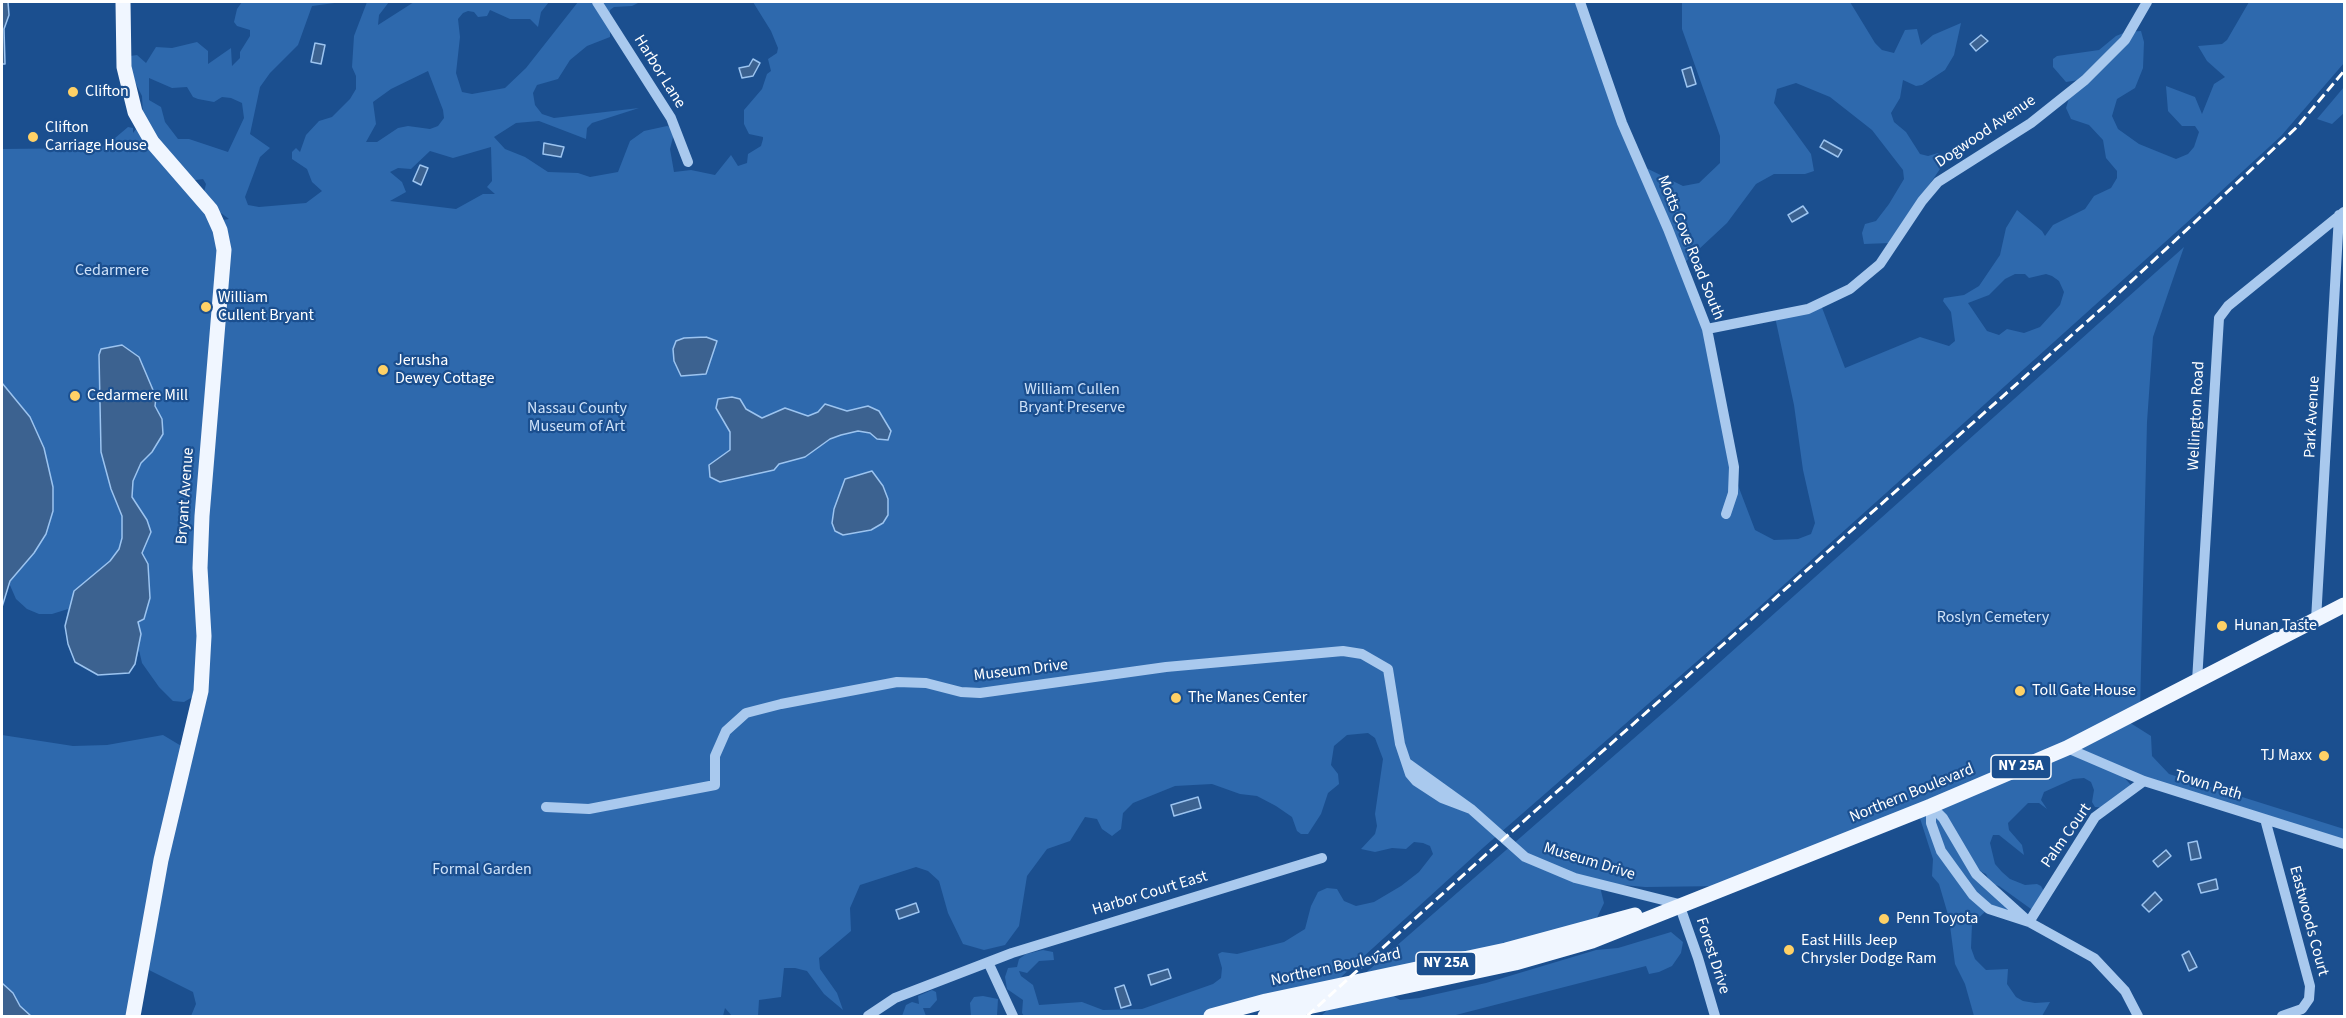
<!DOCTYPE html>
<html>
<head>
<meta charset="utf-8">
<style>
  body { margin:0 }
  #map { position:relative; width:2346px; height:1018px; overflow:hidden; background:#1b4f8f; font-family:"Source Sans 3",sans-serif }
  canvas { display:block }
  .frame { position:absolute; inset:0; border:3px solid #fff; pointer-events:none }
</style>
</head>
<body>
<div id="map">
<canvas width="2346" height="1018"></canvas>
<div class="frame"></div>
</div>
<script>
const ctx = document.querySelector('canvas').getContext('2d');
ctx.lineJoin = 'round';
function fill(path, color) { ctx.fillStyle = color; ctx.fill(path, 'evenodd'); }
const shape = rows => new Path2D(rows.map(r => 'M' + r).join(''));
function stroke(path, color, width, dash) { ctx.strokeStyle = color; ctx.lineWidth = width; ctx.lineCap = dash ? 'butt' : 'round'; ctx.setLineDash(dash || []); ctx.stroke(path); }
function write(font, color, halo, rows, align = 'center') {
  ctx.font = font + ' "Source Sans 3",sans-serif'; ctx.lineWidth = 4.5; ctx.setLineDash([]); ctx.textBaseline = 'middle'; ctx.strokeStyle = halo; ctx.fillStyle = color; for (const [text, x, y, turn = 0] of rows) {
    ctx.save(); ctx.translate(x, y); ctx.rotate((+turn || 0) * Math.PI / 180); ctx.textAlign = isNaN(turn) ? turn : align; if (halo) ctx.strokeText(text, 0, 0); ctx.fillText(text, 0, 0); ctx.restore();
  }
}
const green = shape([
  [242,2,342,2,312,6,298,45,270,73,260,87,250,134,270,148,260,157,245,197,248,205,259,207,306,203,322,191,312,182,307,169,292,159,292,152,296,148,300,152,306,135,319,121,332,117,350,99,356,89,356,76,352,67,354,36,367,2,389,2,379,15,378,25,414,2,549,2,541,12,538,27,530,19,510,19,490,10,487,16,478,17,474,12,468,11,463,13,458,19,460,37,456,73,462,92,472,94,505,88,526,68,578,2,640,2,632,6,614,7,610,10,610,37,587,46,570,60,558,79,537,85,533,93,535,105,542,114,554,118,639,108,592,123,587,128,586,139,539,121,516,123,494,137,505,149,525,157,548,172,578,173,590,177,618,172,630,141,644,131,667,126,671,127,674,133,670,149,674,172,691,170,715,175,731,155,738,166,747,163,748,154,761,146,763,139,763,137,749,134,744,124,744,110,762,89,767,74,771,71,768,59,777,53,778,48,771,31,753,2,1580,2,1621,123,1640,165,1683,186,1699,183,1720,163,1720,136,1682,29,1682,2,1850,2,1875,43,1882,50,1894,53,1905,30,1917,29,1921,45,1933,35,1961,23,1954,55,1945,70,1922,85,1916,86,1903,80,1900,98,1891,113,1894,122,1906,132,1920,154,1928,156,1938,153,1944,163,1890,243,1864,244,1862,233,1865,224,1876,221,1889,204,1904,179,1903,170,1872,130,1830,97,1796,83,1777,89,1774,103,1811,154,1814,171,1805,174,1774,174,1756,184,1727,223,1683,264,1706,329,1731,467,1755,530,1774,540,1798,539,1811,534,1815,523,1803,470,1794,405,1775,317,1821,305,1845,368,1920,337,1949,346,1955,341,1951,312,1943,301,1944,298,1964,295,1979,286,2000,255,2006,228,2017,210,2042,231,2045,236,2053,225,2085,209,2094,196,2111,188,2117,178,2117,171,2106,158,2103,140,2089,125,2071,119,2066,108,2069,98,2092,78,2066,82,2053,67,2053,59,2057,56,2099,50,2116,36,2126,32,2141,31,2144,42,2143,68,2135,88,2117,99,2112,116,2118,129,2139,144,2176,159,2188,154,2194,147,2199,132,2195,126,2182,126,2168,111,2166,86,2195,97,2202,114,2214,84,2225,77,2207,61,2198,46,2222,44,2227,40,2249,2,2344,2,2344,63,2281,136,2194,216,1757,609,1484,847,1329,988,1266,1001,1212,1016,1024,1016,1022,1013,1023,1000,1007,989,1005,977,1008,968,1017,967,1019,959,1026,954,1043,950,1053,952,1054,960,1039,961,1027,973,1019,971,1021,976,1033,985,1039,1005,1082,1002,1103,1010,1142,1009,1213,984,1221,978,1222,968,1218,954,1222,952,1237,954,1284,942,1305,929,1311,906,1318,892,1327,888,1337,889,1344,901,1356,906,1374,902,1401,886,1419,872,1433,854,1430,846,1423,843,1414,842,1406,849,1392,848,1375,852,1361,849,1375,834,1377,826,1375,814,1383,759,1375,738,1368,733,1347,735,1334,746,1331,765,1338,774,1339,784,1328,793,1321,814,1308,834,1301,834,1297,831,1292,817,1276,806,1257,796,1240,794,1212,784,1175,786,1133,803,1123,813,1121,829,1112,836,1102,829,1097,819,1085,817,1070,841,1047,849,1027,876,1019,926,1005,945,984,950,963,944,948,913,939,881,928,871,916,867,860,885,850,908,851,931,819,958,820,969,837,993,843,1010,824,994,807,971,795,968,784,968,781,997,759,1000,758,1016,732,1016,725,1008,723,1016,191,1016,196,1004,193,992,145,968,140,962,131,1016,31,1016,20,1006,13,993,2,983,2,735,73,746,107,745,163,735,188,750,201,692,184,702,173,701,159,687,142,663,139,650,135,664,129,673,98,675,75,662,68,644,65,626,68,609,52,614,39,614,27,609,16,599,9,583,2,607,2,541,9,551,13,551,26,545,30,536,29,531,2,498,2,149,95,148,108,144,128,127,133,128,133,133,140,124,154,143,143,116,142,96,129,70,130,56,137,55,146,63,156,47,172,48,197,42,208,51,208,64,231,48,232,66,240,58,240,52,250,36,250,30,237,26,234,22,237,9],
  [428,71,443,110,444,118,438,126,430,129,408,126,398,128,377,142,366,142,376,124,373,102,391,89],
  [149,78,172,88,187,87,193,97,198,99,214,102,222,97,231,98,242,103,244,118,228,152,189,139,178,139,165,122,161,107,149,100],
  [491,147,492,181,487,187,495,194,483,194,456,209,390,201,406,192,402,182,390,172,398,168,411,169,430,151,453,158],
  [179,174,189,181,203,179,206,184,203,196,205,201,229,219,217,221,211,210],
  [2015,274,2025,274,2029,278,2046,274,2052,276,2059,281,2064,292,2060,305,2040,327,2024,333,2007,329,1999,335,1987,331,1968,303,1989,295,2005,279],
  [200,562,204,636,202,674,199,615],
  [2344,87,2344,113,2332,124,2317,119],
  [2184,247,2153,337,2147,422,2140,710,2124,719,2151,736,2152,756,2169,774,2344,829,2344,845,2119,772,2130,784,2131,790,2123,800,2108,808,2095,807,2092,802,2094,790,2091,782,2084,778,2073,779,2044,792,2041,800,2047,809,2039,803,2028,803,2008,823,2009,830,2022,845,2024,855,1999,835,1993,835,1990,843,1995,864,2002,872,2010,879,2025,885,2037,884,2041,886,2047,897,2045,903,2038,909,2031,909,1999,886,1991,884,1986,874,1980,871,1977,875,2029,922,1988,909,1972,924,1971,948,1975,959,1986,970,2008,969,2007,984,2016,997,2023,1001,2035,1003,2050,1002,2042,1016,1974,1016,1965,984,1955,964,1949,918,1939,884,1932,876,1933,859,1918,812,1725,886,1645,887,1599,883,1604,903,1594,924,1509,949,1354,983,1672,705],
  [1671,932,1683,942,1681,953,1672,966,1659,972,1649,974,1646,966,1452,1016,1321,1016,1335,1002,1385,991,1400,1000,1419,998,1486,983,1596,950,1618,948],
  [932,990,936,992,937,1000,930,1008,923,1008,926,1016,902,1016,906,1005,912,1002,919,1004,918,996],
  [983,996,998,999,997,1016,971,1016,970,1003,974,997]
]);
const water = shape([
  [2,2,8,2,9,15,4,29,5,64,2,64,2,2],
  [1981,35,1988,41,1976,51,1970,44,1981,35],
  [315,43,325,45,321,64,311,62,315,43],
  [753,59,760,63,753,76,742,78,739,68,749,66,753,59],
  [1691,67,1696,84,1687,87,1682,70,1691,67],
  [1824,140,1842,150,1838,157,1820,147,1824,140],
  [544,143,564,147,561,157,543,154,544,143],
  [420,165,428,168,421,185,413,181,420,165],
  [1803,206,1808,213,1792,222,1788,215,1803,206],
  [706,337,717,341,706,374,681,376,674,361,673,349,676,341,684,338,706,337],
  [122,345,139,357,156,397,155,406,162,419,163,434,152,452,141,463,133,481,132,497,147,520,151,532,142,553,148,564,150,598,144,619,138,622,141,634,135,664,129,673,98,675,75,662,68,644,65,626,74,591,110,561,119,549,122,538,122,516,111,489,101,452,99,355,101,349,122,345],
  [2,383,30,417,44,448,53,487,53,511,46,534,34,553,10,581,2,607,2,383],
  [732,397,740,399,746,409,762,418,785,408,808,416,818,412,825,404,847,411,868,406,879,411,891,431,888,440,877,439,870,433,858,431,841,435,830,439,805,457,779,464,774,470,720,482,710,477,709,465,730,450,730,432,716,408,718,399,732,397],
  [872,471,883,486,888,499,888,515,883,523,871,530,843,535,835,531,832,523,834,509,845,479,872,471],
  [1198,797,1201,808,1174,816,1171,805,1198,797],
  [2197,841,2201,858,2191,860,2188,843,2197,841],
  [2166,850,2171,856,2158,867,2153,861,2166,850],
  [2216,879,2218,889,2201,893,2198,884,2216,879],
  [2155,892,2162,900,2149,912,2142,905,2155,892],
  [916,903,919,912,899,919,896,910,916,903],
  [2189,951,2197,967,2189,971,2182,955,2189,951],
  [1168,969,1171,978,1151,985,1148,975,1168,969],
  [2,983,13,993,20,1006,31,1016,2,1016,2,983],
  [1124,985,1131,1005,1121,1008,1115,988,1124,985]
]);
const minor = shape([
  [597,2,671,118,688,162],
  [1580,2,1622,123,1668,229,1707,329,1734,467,1733,493,1726,514],
  [1707,329,1808,309,1850,289,1880,264,1922,201,1938,182,2031,123,2085,80,2125,40,2147,2],
  [2316,620,2339,215],
  [2197,681,2219,318,2228,306,2344,212],
  [2067,748,2144,781,2344,844],
  [1407,763,1471,809,1525,857,1575,878,1679,904,1698,958,1715,1016],
  [546,807,589,809,715,785,715,756,726,731,746,713,781,704,897,682,926,683,961,692,980,693,1166,667,1343,651,1362,654,1388,669,1400,744,1410,774,1416,781,1442,798,1471,809],
  [2265,819,2310,986,2309,999,2302,1009,2282,1016],
  [2029,922,1976,874,1943,818,1931,806,1931,823,1941,851,1973,895,1989,909,2029,922,2094,958,2125,991,2138,1016],
  [2029,922,2095,817,2144,781],
  [988,962,1013,1016],
  [868,1016,895,998,1012,953,1322,858]
]);
const major = shape([
  [123,2,124,67,135,112,152,142,211,210,220,230,224,250,202,516,200,568,204,636,201,691,161,860,133,1016],
  [1211,1016,1266,1001,1506,950,1635,915],
  [1265,1016,1515,963,1592,941,1931,806,2067,748,2344,605]
]);
const rail = shape([
  [1307,1016,1490,851,2108,303,2298,126,2344,71]
]);
const markers = [
  [73,92,6,"#ffd166"],
  [33,137,6,"#ffd166"],
  [206,307,6,"#ffd166"],
  [383,370,6,"#ffd166"],
  [75,396,6,"#ffd166"],
  [2222,626,6,"#ffd166"],
  [2020,691,6,"#ffd166"],
  [1176,698,6,"#ffd166"],
  [2324,756,6,"#ffd166"],
  [1884,919,6,"#ffd166"],
  [1789,950,6,"#ffd166"]
];
const shields = [
  [2021,767,60],
  [1446,964,60]
];
const shieldNames = [
  ["NY 25A",2021,767],
  ["NY 25A",1446,964]
];
const streetNames = [
  ["Harbor Lane",659,72,58],
  ["Dogwood Avenue",1986,132,-34],
  ["Motts Cove Road South",1690,248,68],
  ["Wellington Road",2197,416,-87],
  ["Park Avenue",2313,417,-87],
  ["Bryant Avenue",186,496,-86],
  ["Museum Drive",1021,671,-7],
  ["Town Path",2208,786,17],
  ["Northern Boulevard",1912,794,-22],
  ["Palm Court",2067,836,-55],
  ["Museum Drive",1589,862,17],
  ["Harbor Court East",1150,894,-17],
  ["Eastwoods Court",2308,921,75],
  ["Forest Drive",1712,956,72],
  ["Northern Boulevard",1336,968,-12]
];
const poiNames = [
  ["Clifton",85,92],
  ["Clifton",45,128],
  ["Carriage House",45,146],
  ["William",218,298],
  ["Cullent Bryant",218,316],
  ["Jerusha",395,361],
  ["Dewey Cottage",395,379],
  ["Cedarmere Mill",87,396],
  ["Hunan Taste",2234,626],
  ["Toll Gate House",2032,691],
  ["The Manes Center",1188,698],
  ["TJ Maxx",2312,756,"right"],
  ["Penn Toyota",1896,919],
  ["East Hills Jeep",1801,941],
  ["Chrysler Dodge Ram",1801,959]
];
const parkNames = [
  ["Cedarmere",112,271],
  ["William Cullen",1072,390],
  ["Bryant Preserve",1072,408],
  ["Nassau County",577,409],
  ["Museum of Art",577,427],
  ["Roslyn Cemetery",1993,618],
  ["Formal Garden",482,870]
];
fill(green, '#2e69ad');
fill(water, '#3c6290');
stroke(water, '#9cc4f0', 1.5);
stroke(minor, '#a9c9ee', 10);
stroke(major, '#f0f6ff', 15);
stroke(rail, '#fff', 3, [10, 4.5]);
for (const [x, y, r, color] of markers) { const dot = new Path2D(); dot.arc(x, y, r, 0, 2 * Math.PI); ctx.fillStyle = color; ctx.fill(dot); stroke(dot, '#1b4f8f', 2); }
for (const [x, y, w] of shields) { const box = new Path2D(); box.roundRect(x - w / 2, y - 12, w, 24, 4.5); ctx.fillStyle = '#1b4f8f'; ctx.fill(box); stroke(box, '#fff', 1.5); }
write('bold 15px', '#fff', null, shieldNames);
write('16px', '#fff', '#1b4f8f', streetNames);
write('16px', '#fff', '#1b4f8f', poiNames, 'left');
write('16px', '#cfe3fa', '#1b4f8f', parkNames);
</script>
</body>
</html>
